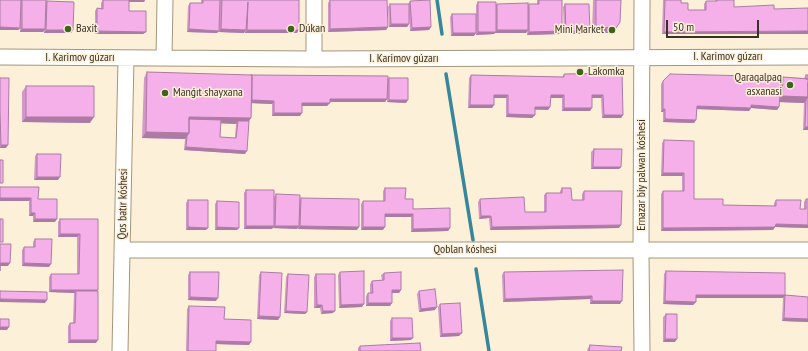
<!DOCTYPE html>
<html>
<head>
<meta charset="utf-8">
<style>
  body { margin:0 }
  #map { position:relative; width:808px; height:351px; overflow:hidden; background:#fdf0d9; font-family:"PT Sans Narrow",sans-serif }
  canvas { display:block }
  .scale { position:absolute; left:666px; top:20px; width:93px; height:18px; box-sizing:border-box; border:2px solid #383226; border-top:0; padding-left:5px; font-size:12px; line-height:14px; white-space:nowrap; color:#383226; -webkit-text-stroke:3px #fdf0d9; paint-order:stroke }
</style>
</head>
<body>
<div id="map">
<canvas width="808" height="351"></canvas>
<div class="scale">50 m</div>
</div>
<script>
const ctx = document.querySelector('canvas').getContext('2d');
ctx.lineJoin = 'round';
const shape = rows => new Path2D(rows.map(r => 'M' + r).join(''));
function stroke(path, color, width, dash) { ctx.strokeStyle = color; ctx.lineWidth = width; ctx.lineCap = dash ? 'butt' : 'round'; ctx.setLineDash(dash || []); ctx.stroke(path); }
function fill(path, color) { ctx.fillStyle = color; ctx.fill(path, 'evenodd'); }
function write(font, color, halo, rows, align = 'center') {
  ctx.font = font + ' "PT Sans Narrow",sans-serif'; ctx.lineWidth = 3; ctx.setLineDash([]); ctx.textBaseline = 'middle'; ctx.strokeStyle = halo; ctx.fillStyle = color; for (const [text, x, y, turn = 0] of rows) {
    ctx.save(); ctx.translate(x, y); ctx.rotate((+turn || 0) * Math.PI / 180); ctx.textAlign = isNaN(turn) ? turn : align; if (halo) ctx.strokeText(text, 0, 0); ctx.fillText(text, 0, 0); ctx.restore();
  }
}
const stream = shape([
  [437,0,442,34],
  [446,74,473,240],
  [476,269,489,351]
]);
const minor = shape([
  [0,57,314,59,808,57],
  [164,58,165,0],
  [314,59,314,0],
  [122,250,808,250],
  [120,351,126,58],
  [642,351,641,251,642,0]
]);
const wall = shape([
  [0,0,46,0,46,2,47,1,73,30,71,33,44,33,44,31,43,32,20,32,20,29,18,30,0,30],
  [103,0,145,0,144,2,129,2,129,11,146,32,143,34,95,34,95,11,97,8,101,8,101,3],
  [201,0,220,0,220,1,220,0,299,0,297,33,245,33,245,30,244,33,219,32,219,31,217,33,187,32,188,6,190,3,201,3],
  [330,0,388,27,386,30,328,32,328,3],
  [537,0,562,0,560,34,527,35,527,30,526,33,495,33,494,34,476,35,476,5,478,2,496,5,497,4,528,6,529,4,537,4],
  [593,0,621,0,612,33,592,33],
  [663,0,681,0,681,3,688,10,704,10,704,4,706,1,715,1,715,0,734,0,734,7,774,9,662,34],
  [410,1,431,27,429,30,410,31,409,14,409,24,407,27,389,27,388,7,390,4,408,4],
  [565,4,588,34,564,34,563,7],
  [452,14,474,36,451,36,450,17],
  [147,72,387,80,389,78,406,103,387,102,387,99,385,102,330,102,327,106,302,106,300,116,272,116,272,104,252,103,251,118,249,121,245,154,184,150,185,139,142,138,144,78],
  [221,123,236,124,235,138,220,137],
  [622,73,623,115,621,118,602,118,601,98,592,98,590,111,562,111,562,98,551,98,550,107,548,110,535,110,535,115,532,118,506,117,506,98,494,98,494,105,492,108,468,108,469,78,471,75,562,77,564,74],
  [806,75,808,130,803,130,804,103,779,102,779,107,777,110,751,108,749,111,697,109,696,120,694,123,663,122,663,112,661,112,661,84,663,81,752,79,781,80,783,77,804,78],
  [0,78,6,148,0,148],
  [26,86,90,123,22,122,22,92],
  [664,140,694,141,694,199,723,205,774,206,774,203,776,200,800,209,804,209,804,202,806,199,808,199,808,228,775,227,773,230,661,231,661,194,663,191,682,191,682,176,661,176,662,143],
  [594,149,621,167,619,169,591,169,591,152],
  [37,154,58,180,34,180,35,156],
  [0,187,38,199,55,222,33,222,33,216,29,216,29,201,0,201],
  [385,188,405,199,413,209,450,228,448,231,411,232,411,217,385,217,383,230,361,230,361,204,363,201,383,201,383,191],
  [562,188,572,200,582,200,582,194,584,191,619,228,490,230,489,218,479,219,478,202,480,199,525,212,544,212,544,195,546,193,560,193,560,191],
  [246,190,274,197,276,194,300,200,301,198,357,230,298,229,298,227,297,229,273,228,273,227,272,229,244,229,244,193],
  [188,200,206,230,186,230,186,203],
  [217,201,237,230,215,230,215,204],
  [60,219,98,219,96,343,68,343,68,326,70,323,73,323,74,294,74,293,49,292,49,277,51,274,77,274,77,237,58,237,58,222],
  [35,239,49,267,22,266,22,250,24,247,33,247,33,242],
  [666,271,785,295,808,297,808,322,782,321,783,298,696,298,696,302,693,305,663,304,664,274],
  [190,272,216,301,188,300,188,275],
  [261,272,280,317,278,320,257,319,259,275],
  [340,272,362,307,339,308,338,275],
  [504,272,620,304,590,304,590,299,503,302,502,275],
  [384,273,401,290,399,293,392,293,390,306,366,306,366,296,368,293,370,293,370,284,372,281,382,280,381,275],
  [288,274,307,312,305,314,284,313,286,277],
  [316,274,333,313,321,314,320,308,314,308,314,277],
  [419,291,435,310,419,312,417,294],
  [440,304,459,336,440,337,438,307],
  [189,306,224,319,249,345,216,344,216,351,186,351,187,309],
  [666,314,675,342,663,342,663,317],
  [392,318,411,340,390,341,390,321],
  [590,345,621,351,587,351,588,348],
  [360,346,421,351,358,351,358,348]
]);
const shadedWall = shape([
  [123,0,145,0,144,2,121,2],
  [620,22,612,33,592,33,596,27],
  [391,24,409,24,407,27,389,27],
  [0,27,20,28,18,30,0,30],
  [388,27,386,30,328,32,330,29],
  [431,27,429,30,410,31,412,28],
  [22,29,45,29,43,32,20,32],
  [189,29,219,31,217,33,187,32],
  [221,29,246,30,244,33,219,32],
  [46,30,73,30,71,33,44,33],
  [247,30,299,30,297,33,245,33],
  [497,30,528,30,526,33,495,33,494,34,476,35,478,32,496,32],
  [97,31,146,32,143,34,95,34],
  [562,31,560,34,527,35,529,32],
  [566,31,590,31,588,34,564,34],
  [808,31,808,34,662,34,664,32],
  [453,33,476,33,474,36,451,36],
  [494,95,508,95,506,98,492,98],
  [551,95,564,95,562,98,549,98],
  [592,95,603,95,601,98,590,98],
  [782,96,808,97,804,103,778,102],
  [330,99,387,99,385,102,327,102],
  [250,100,274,101,272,104,248,103],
  [389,100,408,100,406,103,387,102],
  [302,103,330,103,327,106,300,106],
  [470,105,494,105,492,108,468,108],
  [751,105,779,107,777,110,751,108,749,111,695,109,697,106],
  [535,107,550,107,548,110,533,109],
  [564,108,592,108,590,111,562,111],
  [663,109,665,109,663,112,661,112],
  [274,113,302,113,300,116,272,116],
  [508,114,535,115,532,118,506,117],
  [604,115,623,115,621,118,602,118],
  [26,117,94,117,90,123,22,122],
  [189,117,251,118,247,124,238,121,236,124,187,122],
  [665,119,696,120,694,123,663,122],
  [805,127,808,127,808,130,803,130],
  [146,132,189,133,185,139,142,138],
  [1,145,8,145,6,148,0,148],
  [186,147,247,151,245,154,184,150],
  [593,167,621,167,619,169,591,169],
  [663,173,684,173,682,176,661,176],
  [37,177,60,177,58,180,34,180],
  [0,198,31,198,29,201,0,201],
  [31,213,35,213,33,216,29,216],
  [385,214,413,214,411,217,383,217],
  [481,216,491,216,489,218,479,219],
  [35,219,57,219,55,222,33,222],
  [776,224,808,225,808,228,775,227,773,230,661,231,663,228],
  [621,225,619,228,490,230,492,227],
  [246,226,274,226,272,229,244,229],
  [275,226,299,226,297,229,273,228],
  [300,226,359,227,357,230,298,229],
  [188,227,208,228,206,230,186,230],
  [217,227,239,228,237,230,215,230],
  [363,227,385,227,383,230,361,230],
  [450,228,448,231,411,232,413,229],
  [60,234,80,234,77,237,58,237],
  [0,263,10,263,8,266,0,266],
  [24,263,51,264,49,267,22,266],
  [51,290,98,290,96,293,76,291,74,293,49,292],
  [392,290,401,290,399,293,390,293],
  [696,295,785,295,783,298,694,298],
  [592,296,590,299,503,302,505,299],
  [190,297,218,298,216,301,188,300],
  [0,299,47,300,45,303,0,302],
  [592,301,622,301,620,304,590,304],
  [665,301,696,302,693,305,663,304],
  [368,303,392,303,390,306,366,306],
  [364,304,362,307,339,308,341,305],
  [317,305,322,305,320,308,314,308],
  [437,307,435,310,419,312,421,309],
  [286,311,307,312,305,314,284,313],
  [323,311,335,311,333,313,321,314],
  [259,316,280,317,278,320,257,319],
  [784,318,808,319,808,322,782,321],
  [0,327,9,327,7,330,0,330],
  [462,333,459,336,440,337,442,334],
  [392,338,413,338,411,340,390,341],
  [665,339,677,339,675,342,663,342],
  [70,340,98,340,96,343,68,343],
  [216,341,251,342,249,345,214,344]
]);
const building = shape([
  [0,0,21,0,20,28,0,27,0,0],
  [22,0,46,0,45,29,22,29,22,0],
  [103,0,129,0,129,11,146,11,146,32,97,31,97,8,103,9,103,0],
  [203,0,220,0,219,31,189,29,190,3,203,3,203,0],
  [222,0,299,0,299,30,247,30,248,2,246,30,221,29,222,0],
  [330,0,387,0,388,27,330,29,330,0],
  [430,0,431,27,412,28,410,1,430,0],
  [539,0,562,0,562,31,529,32,529,4,539,4,539,0],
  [596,0,621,0,620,22,616,28,596,27,596,0],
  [665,0,681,0,681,3,688,3,688,10,706,10,706,1,717,1,717,0,734,0,734,7,774,5,774,9,808,8,808,31,664,32,665,0],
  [47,1,74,2,73,30,46,30,47,1],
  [478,2,496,2,496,32,478,32,478,2],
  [528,3,528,30,497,30,497,4,528,3],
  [390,4,409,4,409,24,391,24,390,4],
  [565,4,589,4,590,31,566,31,565,4],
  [452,14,476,14,476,33,453,33,452,14],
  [147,72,252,75,251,118,189,117,189,133,146,132,147,72],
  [622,73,623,115,604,115,603,95,592,95,592,108,564,108,564,95,551,95,550,107,535,107,535,115,508,114,508,95,494,95,494,105,470,105,471,75,564,77,564,74,622,73],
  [670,74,752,76,752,79,781,80,779,107,751,105,751,108,697,106,696,120,665,119,665,109,663,109,663,81,670,74],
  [251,75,388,76,387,99,330,99,330,103,302,103,302,113,274,113,274,101,252,100,252,75,251,75],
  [806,75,808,75,808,79,806,79,806,75],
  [783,77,808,79,808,97,782,96,783,77],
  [0,78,9,78,8,145,1,145,0,112,0,78],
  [389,78,408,78,408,100,389,100,389,78],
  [808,83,808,127,805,127,806,100,808,97,808,83],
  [26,86,94,86,94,117,26,117,26,86],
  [189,119,221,120,220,137,236,138,238,121,249,121,247,151,186,147,187,136,189,133,189,119],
  [664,140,694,141,694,199,723,199,723,205,776,206,776,200,801,200,800,209,806,209,806,199,808,199,808,225,776,224,775,227,663,228,663,191,684,191,684,173,663,173,664,140],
  [594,149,622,149,621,167,593,167,594,149],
  [37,154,61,154,60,177,37,177,37,154],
  [0,160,3,160,3,183,0,183,0,160],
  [0,187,39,187,38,199,57,199,57,219,35,219,35,213,31,213,31,198,0,198,0,187],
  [385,188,406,188,405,199,413,199,413,209,450,208,450,228,413,229,413,214,385,214,385,227,363,227,363,201,385,201,385,188],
  [562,188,571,188,572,200,584,200,584,191,622,191,621,225,492,227,491,216,481,216,480,199,524,197,525,212,546,212,546,193,562,193,562,188],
  [246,190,274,190,274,226,246,226,246,190],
  [276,194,300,195,299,226,275,226,276,194],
  [301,198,359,199,359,227,300,226,301,198],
  [188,200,208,200,208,228,188,227,188,200],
  [217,201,239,202,239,228,217,227,217,201],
  [0,219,3,219,3,242,0,242,0,219],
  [60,219,98,219,98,290,51,290,51,274,79,274,80,234,60,234,60,219],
  [35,239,52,239,51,264,24,263,24,247,35,247,35,239],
  [0,244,11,244,10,263,0,263,0,271,0,244],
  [623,270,622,301,592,301,592,296,505,299,504,272,623,270],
  [364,271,364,304,341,305,340,272,364,271],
  [666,271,785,273,785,295,808,297,808,319,784,318,785,295,696,295,696,302,665,301,666,271],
  [190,272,219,272,218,298,190,297,190,272],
  [261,272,282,273,280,317,259,316,261,272],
  [401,272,401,290,392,290,392,303,368,303,368,293,373,293,372,281,384,280,384,273,401,272],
  [288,274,309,275,307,312,286,311,288,274],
  [316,274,335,274,335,311,323,311,322,305,317,305,316,274],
  [435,289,437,307,421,309,419,291,435,289],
  [0,291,47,292,47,300,0,299,0,291],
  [76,291,98,291,98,340,70,340,70,323,75,323,76,291],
  [460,303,462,333,442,334,440,304,460,303],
  [189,306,225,307,224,319,251,320,251,342,216,341,216,351,188,351,189,306],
  [666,314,677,314,677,339,665,339,666,314],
  [392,318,412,318,413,338,392,338,392,318],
  [0,319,9,319,9,327,0,327,0,319],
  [420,343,421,351,360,351,360,346,420,343],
  [590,345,622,347,621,351,589,351,590,345]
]);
const markers = [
  [68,29,4,"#3d631d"],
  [291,29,4,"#3d631d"],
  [612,30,4,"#3d631d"],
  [580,72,4,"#3d631d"],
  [790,85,4,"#3d631d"],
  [165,93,4,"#3d631d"]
];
const poiNames = [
  ["Baxit",76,29],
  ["Dúkan",299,29],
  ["Mini Market",604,30,"right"],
  ["Lakomka",588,72],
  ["Qaraqalpaq",782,78,"right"],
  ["asxanasi",782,92,"right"],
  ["Manǵıt shayxana",173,93]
];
const streetNames = [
  ["I. Karimov gúzarı",728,57],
  ["I. Karimov gúzarı",80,58],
  ["I. Karimov gúzarı",404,59],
  ["Ernazar biy palwan kóshesi",642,175,-90],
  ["Qos batır kóshesi",123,204,-89],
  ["Qoblan kóshesi",465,250]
];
stroke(stream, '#37879a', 3.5);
stroke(minor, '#a4967b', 17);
stroke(minor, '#fff', 15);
fill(wall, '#d397c9');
fill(shadedWall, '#ac7ba4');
fill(building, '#f5b0ea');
stroke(building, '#ac7ba4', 1);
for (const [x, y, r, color] of markers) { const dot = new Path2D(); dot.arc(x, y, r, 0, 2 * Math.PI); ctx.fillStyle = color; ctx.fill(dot); stroke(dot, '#fdf0d9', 1.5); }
write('12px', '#383226', '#fdf0d9', poiNames, 'left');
write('12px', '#383226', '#fdf0d9', streetNames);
</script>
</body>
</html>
